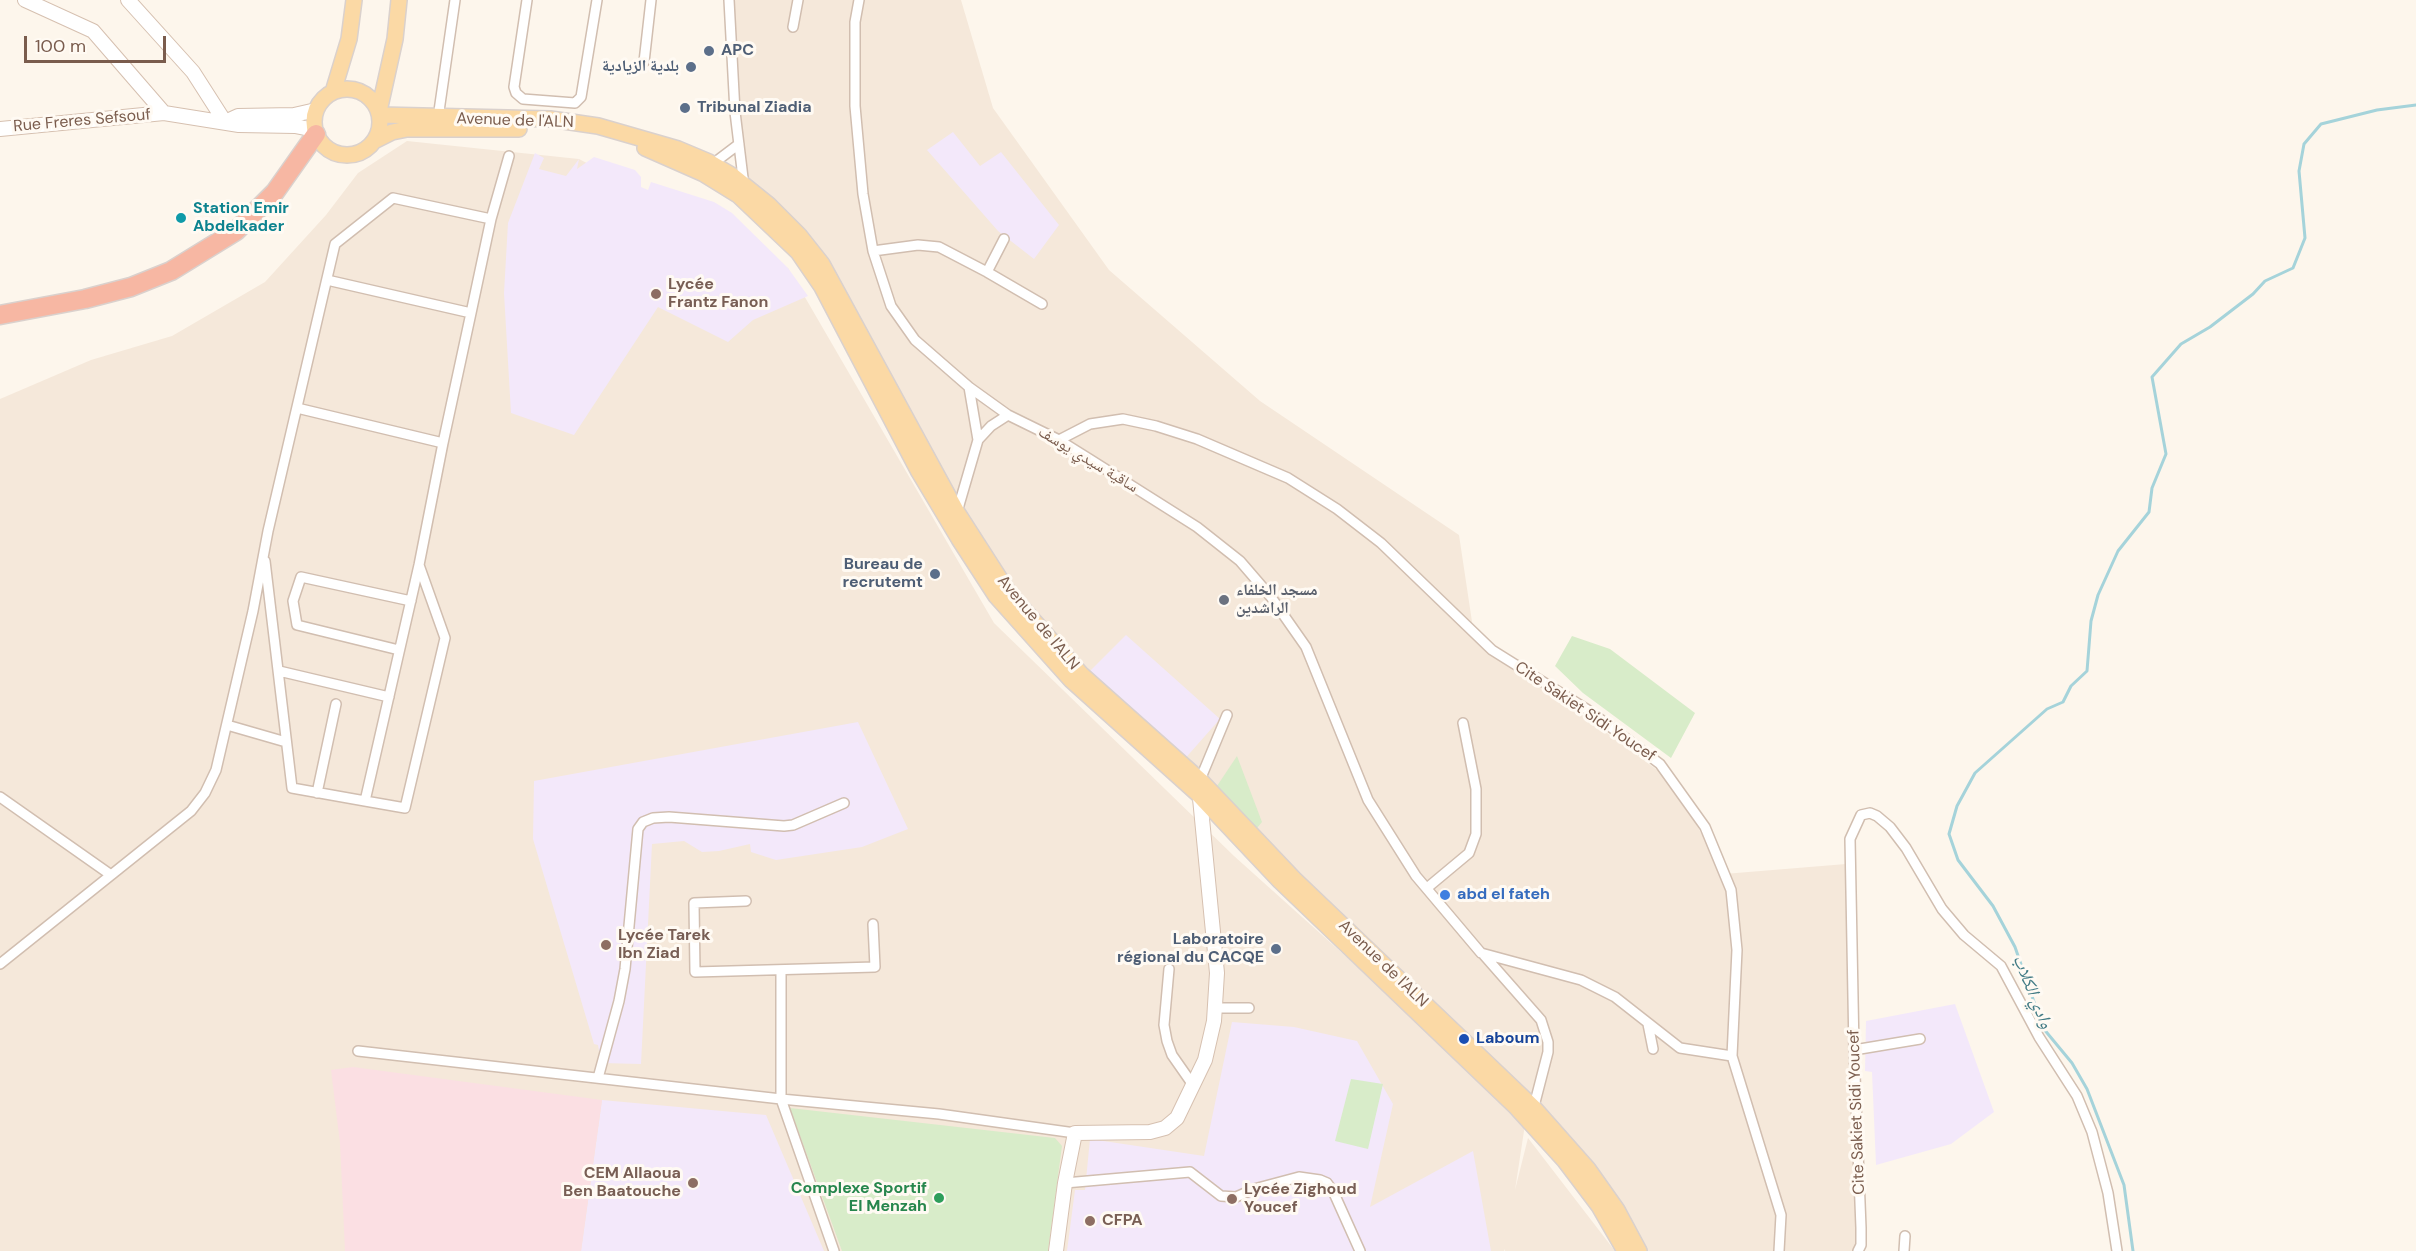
<!DOCTYPE html>
<meta charset="utf-8">
<style>
body{margin:0}
#map{position:relative;width:2416px;height:1251px;overflow:hidden;background:#fdf6ec;font-family:"DM Sans",sans-serif}
canvas{display:block}
.scale{position:absolute;left:24px;top:36px;width:142px;height:27px;box-sizing:border-box;border:3px solid #7a5c4d;border-top:0;padding-left:8px;font-size:18px;line-height:21px;white-space:nowrap;color:#7a5c4d;-webkit-text-stroke:4px #fffaf3;paint-order:stroke}
</style>
<div id="map">
<canvas width="2416" height="1251"></canvas>
<div class="scale">100 m</div>
</div>
<script>
const c = document.querySelector('canvas').getContext('2d');
c.lineJoin = 'round';
function fillPath(path, color) { c.fillStyle = color; c.fill(path, 'evenodd'); }
const poly = rows => new Path2D(rows.map(r => 'M' + r).join(''));
function trace(path, color, width, dash) { c.strokeStyle = color; c.lineWidth = width; c.lineCap = dash ? 'butt' : 'round'; c.setLineDash(dash || []); c.stroke(path); }
function label(font, color, halo, rows, align = 'center') {
  c.font = font + ' "DM Sans","Noto Naskh Arabic",sans-serif'; c.lineWidth = 6; c.setLineDash([]); c.textBaseline = 'middle'; c.strokeStyle = halo; c.fillStyle = color; for (const [text, x, y, turn = 0] of rows) {
    c.save(); c.translate(x, y); c.rotate((+turn || 0) * Math.PI / 180); c.textAlign = isNaN(turn) ? turn : align; if (halo) c.strokeText(text, 0, 0); c.fillText(text, 0, 0); c.restore();
  }
}
fillPath(poly([
 [729,0,961,0,993,108,1109,270,1260,401,1459,535,1474,635,1672,781,1724,874,1846,864,1860,1244,1855,1251,1631,1251,1588,1169,1046,636,976,542,871,354,744,185],
 [407,141,579,159,788,268,994,623,1234,856,1526,1118,1515,1190,1528,1138,1615,1251,1505,1251,1505,1249,1504,1251,0,1251,0,399,91,360,172,336,265,282,326,215,358,173]
]), '#f5e8da');
fillPath(poly([
 [953,132,980,166,1001,152,1059,225,1034,259,998,231,927,150],
 [535,153,544,158,539,169,566,176,579,159,577,169,594,157,635,170,641,177,641,187,648,190,651,182,714,202,732,213,788,268,808,296,753,320,728,342,658,307,574,435,511,413,504,293,508,223],
 [1126,635,1220,719,1182,762,1086,675],
 [858,722,908,829,862,847,776,860,751,852,750,844,719,851,702,852,684,841,652,844,641,1064,601,1063,598,1045,594,1044,533,839,534,781],
 [1955,1004,1994,1112,1951,1144,1876,1165,1872,1072,1865,1071,1866,1021],
 [1232,1022,1294,1027,1357,1041,1393,1104,1370,1207,1473,1151,1491,1251,1067,1251,1075,1190,1085,1190,1090,1139,1204,1156],
 [602,1100,766,1115,824,1251,581,1251]
]), '#f3e8fa');
fillPath(poly([
 [353,1067,602,1100,581,1251,345,1251,340,1143,331,1070]
]), '#fbdfe3');
fillPath(poly([
 [1572,636,1610,649,1695,713,1671,758,1583,693,1555,666],
 [1237,756,1262,822,1257,828,1217,786],
 [1351,1079,1383,1084,1368,1149,1335,1141],
 [790,1108,1055,1138,1062,1146,1048,1251,842,1251]
]), '#d8ecc9');
trace(poly([
 [2133,1251,2124,1185,2087,1089,2072,1063,2043,1028,2015,947,1993,906,1958,860,1949,834,1957,806,1975,773,2047,709,2063,702,2071,686,2087,671,2091,621,2098,595,2118,551,2149,512,2152,488,2166,454,2152,377,2181,344,2210,327,2253,294,2265,281,2293,268,2305,238,2299,171,2304,144,2321,124,2377,110,2416,105]
]), '#a5d3da', 3);
const street = poly([
 [527,0,514,87,516,93,523,99,575,103,581,97,597,0],
 [729,0,735,112,744,186],
 [859,0,855,22,855,106,863,194,873,251,891,306,915,340,969,387,1008,415,1059,440,1091,460,1197,527,1240,561,1271,597,1306,647,1368,800,1416,876,1481,953,1581,980,1615,997,1680,1048,1732,1056],
 [793,27,798,0],
 [644,62,651,0],
 [438,118,455,0],
 [710,166,739,144],
 [873,251,918,245,939,247,987,272,1042,304],
 [987,272,1004,239],
 [327,280,471,313,491,219],
 [969,387,978,440],
 [297,408,443,443,471,313],
 [1059,440,1090,424,1123,419,1156,426,1197,439,1288,478,1337,509,1381,543,1492,650,1588,710,1660,764,1705,827,1731,890,1737,950,1732,1056,1781,1215,1779,1251],
 [957,512,978,440,991,426,1008,415],
 [265,561,292,788,365,801,419,565,443,443],
 [399,650,297,625,293,601,301,577,411,601],
 [279,671,389,697],
 [227,725,286,742],
 [1200,780,1227,715],
 [317,793,336,704],
 [0,797,111,875],
 [365,801,405,808,445,638,419,565],
 [1427,888,1469,853,1476,834,1476,789,1463,723],
 [746,901,694,903,695,972,875,967,873,924],
 [1483,954,1541,1020,1548,1042,1548,1052,1533,1110],
 [0,964,191,811,205,793,216,770,253,611,268,531,335,244,393,198,491,219,509,156],
 [1169,969,1164,1025,1167,1041,1172,1055,1193,1085],
 [781,971,781,1099,834,1251],
 [1215,1008,1249,1008],
 [1648,1024,1653,1049],
 [1854,1050,1920,1039],
 [358,1051,781,1099,939,1114,1075,1133],
 [598,1078,619,1001,625,969,638,829,643,822,653,818,669,817,784,826,793,825,844,803],
 [1065,1183,1190,1172,1221,1196,1236,1197,1254,1189,1299,1177,1320,1180,1327,1183,1333,1191,1360,1251],
 [1858,1251,1861,1245,1861,1228,1854,1050,1850,839,1861,815,1870,813,1877,816,1890,827,1906,848,1942,909,1964,935,2001,966,2039,1037,2077,1096,2092,1132,2108,1193,2117,1251],
 [1904,1251,1905,1236]
]);
const secondary = poly([
 [25,0,93,31,164,113,239,125,295,126,315,130],
 [128,0,193,72,225,122],
 [225,122,238,116,294,115,316,110],
 [0,129,164,113],
 [1056,1251,1065,1183,1075,1133,1150,1132,1165,1128,1177,1118,1205,1060,1214,1021,1217,973,1199,788]
]);
const primary = poly([
 '314 122a33 33 0 1 1 66 0a33 33 0 1 1-66 0Z',
 [333,92,349,39,354,0],
 [379,111,395,39,399,0],
 [380,115,550,119,598,126,678,149,709,162,733,176,769,205,799,235,822,264,957,512,1009,593,1081,674,1200,780,1294,879,1534,1108,1588,1169,1617,1210,1639,1251],
 [374,141,392,132,407,129,519,129],
 [645,148,704,174,738,195,798,252,822,287,919,472,959,539,996,596,1071,680,1198,794,1280,881,1515,1106,1565,1161,1599,1206,1625,1251]
]);
const highway = poly([
 [0,315,85,299,131,287,171,271,236,231,275,192,316,134]
]);
trace(street, '#d1beb0', 12);
trace(secondary, '#d6c0b0', 16);
trace(primary, '#dad1cd', 18);
trace(highway, '#dad1cd', 21);
trace(street, '#fff', 9);
trace(secondary, '#fff', 14);
trace(primary, '#fbd9a5', 15);
trace(highway, '#f7b7a3', 18);
for (const [x, y, r, color] of [
 [709,51,6,"#5c6f8a"],
 [691,67,6,"#5c6f8a"],
 [685,108,6,"#5c6f8a"],
 [181,218,6,"#0f9aa8"],
 [656,294,6,"#8d6e63"],
 [935,574,6,"#5c6f8a"],
 [1224,600,6,"#6b7280"],
 [1445,895,6,"#3f7fe0"],
 [606,945,6,"#8d6e63"],
 [1276,949,6,"#5c6f8a"],
 [1464,1039,6,"#1a4fb4"],
 [693,1183,6,"#8d6e63"],
 [939,1198,6,"#2e9e5b"],
 [1232,1199,6,"#8d6e63"],
 [1090,1221,6,"#8d6e63"]
]) { const dot = new Path2D(); dot.arc(x, y, r, 0, 2 * Math.PI); c.fillStyle = color; c.fill(dot); trace(dot, '#fffaf3', 2); }
label('bold 16px', '#4e5e75', '#fffaf3', [
 ["APC",721,51,"left"],
 ["بلدية الزيادية",679,67],
 ["Tribunal Ziadia",697,108,"left"],
 ["Bureau de",923,565],
 ["recrutemt",923,583],
 ["Laboratoire",1264,940],
 ["régional du CACQE",1264,958]
], 'right');
label('16px', '#7a5c4d', '#fffaf3', [
 ["Rue Freres Sefsouf",82,121,-5],
 ["Avenue de l'ALN",515,121,2],
 ["ساقية سيدي يوسف",1088,460,31],
 ["Avenue de l'ALN",1038,623,50],
 ["Cite Sakiet Sidi Youcef",1585,712,34],
 ["Avenue de l'ALN",1383,964,44],
 ["Cite Sakiet Sidi Youcef",1857,1112,-92]
]);
label('bold 16px', '#0d838f', '#fffaf3', [
 ["Station Emir",193,209],
 ["Abdelkader",193,227]
], 'left');
label('bold 16px', '#785e54', '#fffaf3', [
 ["Lycée",668,285],
 ["Frantz Fanon",668,303],
 ["Lycée Tarek",618,936],
 ["Ibn Ziad",618,954],
 ["CEM Allaoua",681,1174,"right"],
 ["Ben Baatouche",681,1192,"right"],
 ["Lycée Zighoud",1244,1190],
 ["Youcef",1244,1208],
 ["CFPA",1102,1221]
], 'left');
label('bold 16px', '#5b616d', '#fffaf3', [
 ["مسجد الخلفاء",1236,591],
 ["الراشدين",1236,609]
], 'left');
label('bold 16px', '#366cbe', '#fffaf3', [
 ["abd el fateh",1457,895]
], 'left');
label('bold 16px', '#164399', '#fffaf3', [
 ["Laboum",1476,1039]
], 'left');
label('bold 16px', '#27864d', '#fffaf3', [
 ["Complexe Sportif",927,1189],
 ["El Menzah",927,1207]
], 'right');
label('italic 18px', '#437c86', '#fffaf3', [
 ["وادي الكلاب",2032,992,68]
]);
</script>
